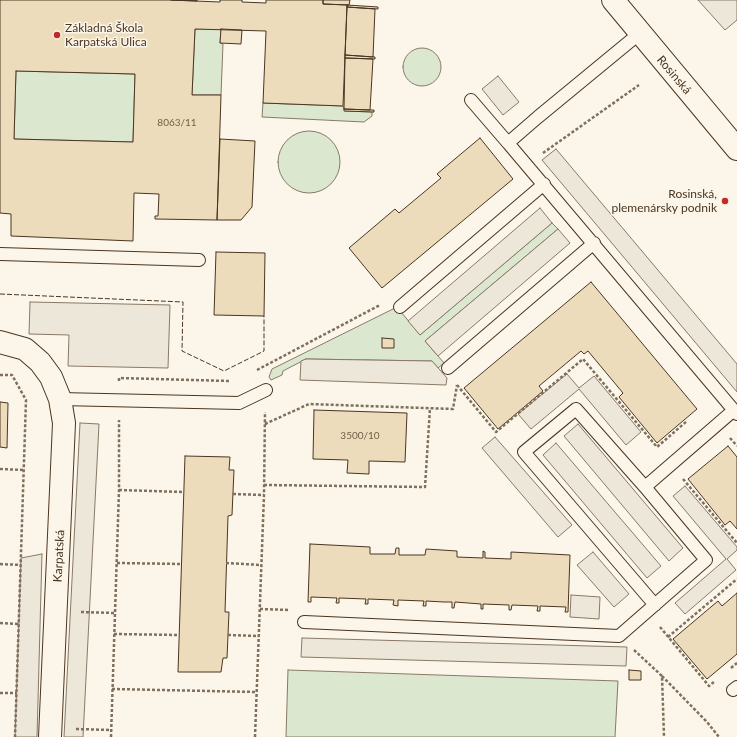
<!DOCTYPE html>
<meta charset="utf-8">
<style>
body{margin:0}
canvas{display:block;background:#fbf6e9}
</style>
<canvas width="737" height="737"></canvas>
<script>
const c = document.querySelector('canvas').getContext('2d');
c.lineJoin = 'round';
function fillPath(path, color) { c.fillStyle = color; c.fill(path, 'evenodd'); }
const poly = rows => new Path2D(rows.map(r => 'M' + r).join(''));
function trace(path, color, width, dash) { c.strokeStyle = color; c.lineWidth = width; c.lineCap = dash ? 'butt' : 'round'; c.setLineDash(dash || []); c.stroke(path); }
function label(font, color, halo, rows, align = 'center') {
  c.font = font + ' Lato,sans-serif'; c.lineWidth = 3; c.setLineDash([]); c.textBaseline = 'middle'; c.strokeStyle = halo; c.fillStyle = color; for (const [text, x, y, turn = 0] of rows) {
    c.save(); c.translate(x, y); c.rotate((+turn || 0) * Math.PI / 180); c.textAlign = isNaN(turn) ? turn : align; if (halo) c.strokeText(text, 0, 0); c.fillText(text, 0, 0); c.restore();
  }
}
const green = poly([
 [195,29,221,29,220,43,223,44,221,95,192,95,195,29],
 '403 67a19 19 0 1 1 38 0a19 19 0 1 1-38 0Z',
 [16,71,135,74,133,142,14,139,16,71],
 [263,103,343,106,345,111,372,112,372,116,364,122,262,117,263,103],
 '278 162a31 31 0 1 1 62 0a31 31 0 1 1-62 0Z',
 [552,223,558,229,425,341,444,363,438,368,432,361,306,359,283,371,282,375,271,380,269,377,272,369,397,307,420,335,552,223],
 [288,670,618,681,615,737,286,737,288,670]
]);
fillPath(green, '#dce7d0');
trace(green, '#887966', 1);
const parking = poly([
 [698,0,737,0,737,20,725,30,698,0],
 [498,76,519,102,503,115,482,89,498,76],
 [556,149,737,364,737,392,542,160,556,149],
 [540,208,552,223,420,335,408,321,540,208],
 [558,229,570,243,438,356,425,341,558,229],
 [30,302,170,305,168,368,68,366,69,335,29,334,30,302],
 [306,359,432,361,447,378,446,385,300,380,301,361,306,359],
 [567,374,579,388,594,376,641,432,626,445,579,389,531,429,518,414,567,374],
 [80,423,99,424,83,737,64,737,80,423],
 [578,424,683,548,669,561,564,436,578,424],
 [495,437,572,525,558,537,482,448,495,437],
 [556,443,661,566,647,578,543,455,556,443],
 [685,486,737,547,737,550,727,559,736,570,685,614,675,603,726,559,673,496,685,486],
 [593,552,629,594,614,607,577,565,593,552],
 [42,554,37,737,15,737,21,558,42,554],
 [571,595,600,597,599,619,570,617,571,595],
 [302,638,627,647,626,666,301,657,302,638]
]);
fillPath(parking, '#ede7d9');
trace(parking, '#887966', 1);
const building = poly([
 [0,0,171,0,220,2,220,0,242,0,242,2,266,3,266,0,323,0,323,4,347,5,343,106,263,103,266,31,195,29,192,95,221,95,217,220,155,219,155,216,158,216,159,194,134,193,133,241,11,236,11,214,0,213,0,0],
 [16,71,135,74,133,142,14,139,16,71],
 [171,0,197,0,197,1,171,0],
 [323,0,350,0,349,5,323,4,323,0],
 [347,5,378,7,378,9,347,7,347,5],
 [347,7,375,9,373,57,345,55,347,7],
 [221,29,242,30,241,44,220,43,221,29],
 [345,55,375,57,375,59,345,58,345,55],
 [345,58,373,59,370,110,344,109,345,58],
 [344,109,370,110,374,110,374,112,344,111,344,109],
 [480,138,513,179,382,288,349,248,395,209,399,213,441,178,437,174,480,138],
 [220,139,255,141,252,207,241,220,217,220,220,139],
 [216,252,265,253,264,316,214,315,216,252],
 [591,282,697,409,657,443,619,397,623,393,588,351,584,354,581,351,539,386,543,391,498,429,464,388,591,282],
 [382,338,394,339,394,348,382,348,382,338],
 [0,402,8,403,7,448,0,447,0,402],
 [314,410,407,413,405,462,369,461,369,474,347,473,348,460,313,459,314,410],
 [728,446,737,457,737,529,730,521,725,525,688,479,728,446],
 [185,456,230,457,229,470,234,470,232,515,228,516,225,612,229,612,227,658,223,658,221,672,178,672,185,456],
 [310,544,370,547,370,554,395,554,396,548,399,548,399,555,425,555,426,549,457,551,457,557,483,558,483,551,485,552,485,558,511,559,511,552,570,555,568,612,565,612,566,607,540,606,540,611,537,611,538,606,512,605,511,610,509,610,509,605,483,604,483,609,481,609,481,604,455,602,454,608,452,608,452,602,444,602,426,601,426,606,423,606,424,601,398,600,398,606,393,605,394,600,368,599,368,604,365,604,366,599,339,598,339,603,336,603,337,598,311,597,311,602,308,602,310,544],
 [737,593,737,654,707,679,673,639,718,601,722,606,737,593],
 [629,670,641,671,641,680,629,680,629,670]
]);
fillPath(building, '#ecdcbc');
trace(building, '#4a3520', 1);
const service = poly([
 [640,33,538,117,508,143,737,414],
 [471,100,508,143],
 [0,254,199,260],
 [400,307,544,184],
 [448,368,594,243],
 [60,399,239,403,266,390],
 [645,487,576,409,524,452,655,605],
 [304,622,619,636,706,560,645,487,734,410],
 [733,690,737,687]
]);
const minor = poly([
 [0,342,25,349,40,362,51,377,60,399,64,423,50,737]
]);
const tertiary = poly([
 [613,0,737,149]
]);
trace(service, '#4a3520', 14);
trace(minor, '#4a3520', 24);
trace(tertiary, '#4a3520', 24);
trace(poly([
 [543,153,639,85],
 [257,370,380,305],
 [0,375,12,375,26,400,15,737],
 [119,381,119,378,229,381],
 [457,385,496,432,583,359,657,447,687,421],
 [265,424,309,404,453,409,457,385],
 [730,438,737,446],
 [0,469,24,470],
 [683,479,737,543],
 [264,485,425,487,430,408],
 [119,490,184,492],
 [233,494,264,495],
 [117,563,182,564],
 [226,563,261,565],
 [0,564,21,565],
 [260,609,289,610],
 [81,612,114,613],
 [0,623,18,624],
 [660,627,709,686,715,681],
 [114,634,179,635],
 [228,635,259,636],
 [668,637,737,579],
 [634,650,662,676,664,737],
 [731,668,737,663],
 [662,676,707,722,719,737],
 [112,689,257,692],
 [0,693,16,693],
 [76,729,111,730],
 [111,737,119,490,119,420],
 [255,737,264,495,265,412]
]), '#7f6f5c', 2.5, [3, 2]);
trace(service, '#fbf6e9', 12);
trace(minor, '#fbf6e9', 22);
trace(tertiary, '#fbf6e9', 22);
trace(poly([
 [0,294,183,302,182,351,224,371,264,351,264,316]
]), '#4a3520', 1, [5, 2]);
for (const [x, y, r, color] of [
 [57,35,4,"#c62828"],
 [725,201,4,"#c62828"]
]) { const dot = new Path2D(); dot.arc(x, y, r, 0, 2 * Math.PI); c.fillStyle = color; c.fill(dot); trace(dot, '#fbf6e9', 1.5); }
label('10px', '#725f47', null, [
 ["8063/11",177,123],
 ["3500/10",360,436]
]);
label('12px', '#4a3520', '#fbf6e9', [
 ["Základná Škola",65,28],
 ["Karpatská Ulica",65,42],
 ["Rosinská,",717,194,"right"],
 ["plemenársky podnik",717,208,"right"]
], 'left');
label('12px', '#4a3520', '#fbf6e9', [
 ["Rosinská",674,75,50],
 ["Karpatská",59,556,-87]
]);
</script>
